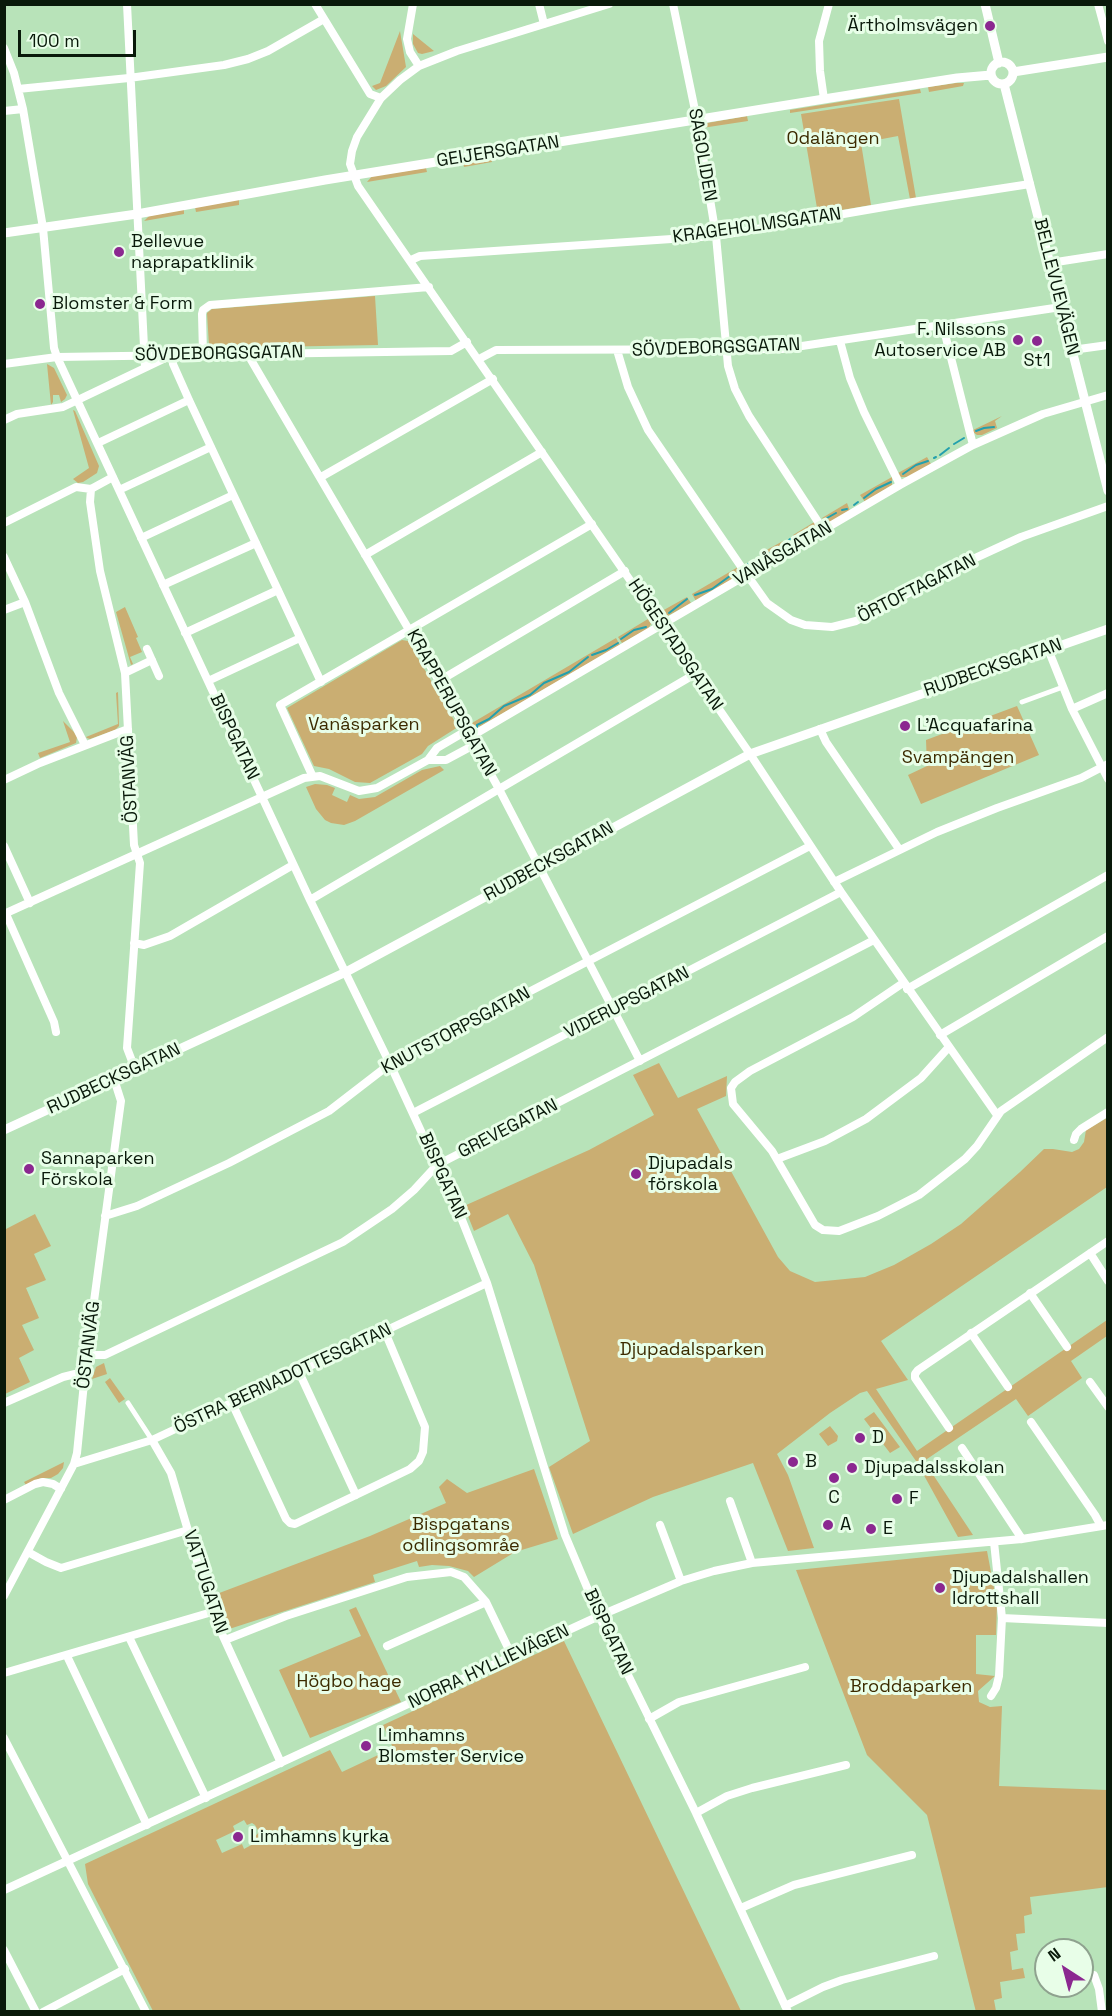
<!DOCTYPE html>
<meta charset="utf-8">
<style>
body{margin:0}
#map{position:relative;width:1112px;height:2016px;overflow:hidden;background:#b8e3b9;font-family:"Space Grotesk",sans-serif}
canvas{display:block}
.frame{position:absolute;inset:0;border:6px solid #09190a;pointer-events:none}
.north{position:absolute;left:1034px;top:1938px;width:60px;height:60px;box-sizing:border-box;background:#e8fee8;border:2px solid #8fa28f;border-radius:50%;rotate:324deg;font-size:16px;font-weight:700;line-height:24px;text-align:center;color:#09190a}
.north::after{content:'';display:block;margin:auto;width:21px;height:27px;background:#8b2890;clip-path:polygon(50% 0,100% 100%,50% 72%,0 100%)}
.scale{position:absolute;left:18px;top:30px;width:118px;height:27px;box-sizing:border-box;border:3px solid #09190a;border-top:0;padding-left:8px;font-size:18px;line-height:21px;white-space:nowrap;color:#09190a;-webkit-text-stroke:4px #e8fee8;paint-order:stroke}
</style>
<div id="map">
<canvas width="1112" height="2016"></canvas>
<div class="frame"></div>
<div class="north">N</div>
<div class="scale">100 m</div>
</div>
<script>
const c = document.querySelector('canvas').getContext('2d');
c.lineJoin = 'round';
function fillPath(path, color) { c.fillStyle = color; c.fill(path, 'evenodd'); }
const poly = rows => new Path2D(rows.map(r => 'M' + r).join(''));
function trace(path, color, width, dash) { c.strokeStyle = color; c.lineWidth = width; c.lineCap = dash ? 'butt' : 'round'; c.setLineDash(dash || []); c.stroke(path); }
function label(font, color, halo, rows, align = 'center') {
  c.font = font + ' "Space Grotesk",sans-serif'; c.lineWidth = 6; c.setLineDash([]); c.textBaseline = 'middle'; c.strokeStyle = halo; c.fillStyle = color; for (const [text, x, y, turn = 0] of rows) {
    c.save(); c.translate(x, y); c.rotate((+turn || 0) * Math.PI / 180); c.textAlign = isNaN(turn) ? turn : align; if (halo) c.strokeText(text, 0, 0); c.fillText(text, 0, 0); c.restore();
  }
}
fillPath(poly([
 [400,31,406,67,386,86,376,90,372,86,380,83],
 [413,34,434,51,422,54,418,53,413,44],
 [956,83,964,83,963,86,929,92,928,87],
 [920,89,921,93,790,113,790,110],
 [899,99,916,198,910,199,898,136,861,143,871,205,818,214,801,114],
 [747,116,748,121,702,128,707,123],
 [491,157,492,162,464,167,463,162],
 [426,168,427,172,367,182,372,176],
 [239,199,239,205,196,212,195,207],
 [184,209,184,214,144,221,149,216],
 [375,296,378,345,212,348,209,345,207,313,212,309],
 [47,364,54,368,67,395,65,399,61,402,59,395,53,395,53,402,51,405],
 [73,410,75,411,99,466,97,473,83,482,78,483,73,479,89,468],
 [1002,416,995,421,997,428,982,435,977,435,973,432,973,430],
 [927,457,931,464,908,477,901,477,898,473],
 [892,477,892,485,865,502,860,495],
 [847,503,850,511,831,522,826,522,822,518],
 [816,521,816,529,797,541,793,535],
 [783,541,786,548,766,560,761,553],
 [738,567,739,573,736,577,696,601,692,594],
 [687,597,691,603,666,617,662,611],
 [125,607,138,637,136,638,142,652,130,657,133,664,131,665,116,612],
 [648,619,651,624,648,629,622,643,618,637],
 [616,638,620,645,481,726,473,728,472,723],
 [402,640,408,641,458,727,428,746,422,754,370,783,355,782,329,769,314,766,287,708],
 [118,692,119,726,115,730,90,739,87,738,86,737,118,724,116,693],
 [1017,706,1039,755,921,804,908,775,927,766,926,740],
 [63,721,74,732,77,737,76,743,40,758,38,753,70,742],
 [440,766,444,770,355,821,344,825,331,823,325,820,316,809,306,787,315,784,327,785,335,788,332,795,347,802,350,795,359,799,375,797,422,770],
 [659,1063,678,1098,727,1076,726,1096,697,1109,778,1257,790,1271,815,1282,865,1277,894,1265,931,1244,961,1224,1020,1172,1044,1149,1053,1149,1072,1152,1079,1149,1084,1142,1086,1130,1107,1118,1107,1187,881,1341,908,1380,876,1389,917,1451,1107,1320,1107,1336,1071,1361,1082,1378,1028,1416,1016,1399,924,1461,973,1535,958,1537,916,1461,867,1391,860,1393,830,1413,777,1454,788,1475,814,1548,788,1551,753,1463,653,1497,573,1534,549,1467,590,1441,534,1265,508,1214,474,1231,464,1206,589,1150,654,1115,633,1075],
 [35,1214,51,1246,34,1254,46,1280,26,1288,39,1318,22,1325,34,1350,19,1358,30,1382,5,1394,5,1227,6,1229],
 [104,1363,107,1374,92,1379,96,1367],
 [110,1378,125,1399,119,1403,105,1382],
 [874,1412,900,1447,890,1453,864,1419],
 [830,1426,838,1436,837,1441,828,1446,819,1434],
 [64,1462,63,1468,58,1474,51,1478,41,1478,26,1485,24,1482],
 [534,1469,558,1539,515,1552,474,1577,468,1571,449,1566,432,1565,419,1567,417,1561,373,1575,375,1582,226,1630,214,1595,370,1536,446,1503,439,1487,447,1479,467,1493],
 [987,1551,997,1604,996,1635,976,1635,976,1674,995,1676,978,1691,979,1702,990,1707,1002,1706,999,1786,1107,1790,1108,1887,1030,1897,1032,1914,1024,1916,1025,1933,1016,1934,1018,1950,1010,1952,1012,1970,1023,1968,1025,1978,1000,1982,1002,1998,994,2000,996,2011,976,2012,927,1815,867,1755,796,1570],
 [356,1607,401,1702,310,1738,279,1670,361,1636,349,1610],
 [564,1641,741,2011,153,2011,88,1884,85,1864,330,1750,342,1772,393,1748,383,1725],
 [244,1820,247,1825,252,1823,255,1825,259,1832,253,1839,255,1843,244,1849,242,1844,222,1853,216,1840,235,1831,233,1826]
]), '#caae72');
trace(poly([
 [976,431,984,428,994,427],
 [954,444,964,438],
 [940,455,949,448],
 [934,458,936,457],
 [903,474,916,465,928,461],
 [864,498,876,489,891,482],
 [854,505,858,502],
 [842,510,847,509],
 [827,518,836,513],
 [796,536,814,527],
 [788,541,790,539],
 [765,556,783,545],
 [748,564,759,559],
 [695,595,712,589,734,573],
 [669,613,687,599],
 [621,639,634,630,646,627],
 [592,655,606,650,618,643],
 [477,728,477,725,489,719,504,706,530,695,544,683,569,672,588,657]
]), '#23a0ad', 2);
trace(poly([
 [1022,702,1063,687],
 [128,1403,152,1440]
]), '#fff', 5);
trace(poly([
 [127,4,145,367],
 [315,4,370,94,381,98],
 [413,4,407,39,410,52,419,66],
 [539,4,544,24],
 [609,4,457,51,419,66,400,80,381,98,357,137,352,151,350,164,358,186,750,754,841,892,997,1115],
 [673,4,697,120,716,236,728,366,735,389,749,416,824,531],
 [1098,4,1108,41],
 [4,48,14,73,23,109,43,228,54,348,57,357,310,900,390,1064,462,1220,487,1283,565,1535,599,1616,696,1813,788,2012],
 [18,89,129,78,224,65,248,59,268,51,324,19],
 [824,99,820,71,819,41,829,4],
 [4,111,23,109],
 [411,260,420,256,716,236,913,202,1030,184],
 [1050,263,1108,254],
 [943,326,973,445],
 [840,341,850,378,864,412,900,485],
 [617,350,628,387,648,430,740,565,767,603,791,620,805,625,832,627,856,621,971,560,1021,537,1108,506],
 [1072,350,1108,345],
 [247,353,439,681,499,789,640,1061],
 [203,354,202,314,203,310,210,305,429,287],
 [479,359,496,350,782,349,1061,307],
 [4,364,57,357,451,351,467,342],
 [4,420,17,414,63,407,172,355,173,364,189,400,321,682],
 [98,443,189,400],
 [321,477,493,379],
 [91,489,90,502,100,571,125,673,134,845,140,863,127,1048,135,1069],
 [119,490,211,447],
 [4,523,76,487,91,489,113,477],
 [141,538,233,495],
 [365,555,542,452],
 [4,557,25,602,59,693,85,745],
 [163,585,256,543],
 [4,610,25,602],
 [185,633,278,590],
 [147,649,159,676],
 [1048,649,1072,709,1108,779],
 [125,673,152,660],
 [208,681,300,638],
 [439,681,625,571],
 [1072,709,1108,693],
 [820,729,826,742,899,849],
 [470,737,900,485,973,445,1043,414,1108,395],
 [428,760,446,760,474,745],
 [312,775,280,705,592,524],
 [4,780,40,763,128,729],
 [4,846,30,903],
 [834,882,937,832,997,808,1081,778,1108,764],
 [310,900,695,674],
 [4,914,304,778,320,776,359,791,377,788,428,760,437,748,466,731],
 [6,914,54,1022,56,1032],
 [134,943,144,945,170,936,293,865],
 [903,983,853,1017,750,1071,735,1082,731,1088,733,1104,772,1151,815,1225,823,1230,839,1231,878,1216,919,1195,965,1159,977,1146,1001,1111,1108,1037],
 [907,989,1108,875],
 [940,1035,1108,936],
 [413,1113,841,892],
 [1074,1140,1076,1134,1081,1129,1108,1112],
 [777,1159,825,1141,866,1119,921,1078,948,1048],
 [105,1216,137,1206,229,1163,329,1111,390,1064,810,846],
 [1090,1253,1108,1281],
 [1030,1293,1067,1347],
 [971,1333,1008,1387],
 [87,1353,92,1355,105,1355,343,1242,392,1209,414,1190,437,1165,874,940],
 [299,1372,356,1495],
 [1090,1382,1108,1407],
 [4,1403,63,1377,75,1374,85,1376],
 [232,1403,286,1519,290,1523,295,1524,356,1495,410,1469,419,1461,423,1452,425,1427,385,1332],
 [1031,1422,1095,1515,1101,1526],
 [949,1428,915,1378,915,1374,918,1370,1108,1241],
 [152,1440,171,1473,212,1612,281,1763],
 [962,1448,1022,1539],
 [74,1464,152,1440,487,1283],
 [4,1500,35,1484,43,1482,53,1484,61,1489],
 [730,1501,752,1563],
 [660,1525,681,1581],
 [28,1552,46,1562,61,1568,188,1530],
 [4,1596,74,1464,77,1453,87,1353,121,1101,114,1079],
 [1002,1618,1108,1623],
 [129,1637,206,1798],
 [225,1640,286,1616,407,1577,451,1572,464,1577,486,1602,512,1656],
 [387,1646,486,1602],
 [67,1656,147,1825],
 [4,1673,212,1612],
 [991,1696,996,1688,999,1676,1002,1618,994,1542],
 [649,1719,679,1702,805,1667],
 [4,1738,146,2012],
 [696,1813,727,1796,752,1788,846,1765],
 [4,1890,599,1616,681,1581,714,1571,752,1563,1022,1539,1108,1525],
 [741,1908,794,1885,912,1855],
 [4,1950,36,2012],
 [1094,1975,1099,1989,1102,2012],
 [785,2006,823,1987,842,1980,934,1956],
 [43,2012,125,1969]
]), '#fff', 8);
trace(poly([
 [985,4,999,63],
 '991 73a11 11 0 1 1 22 0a11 11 0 1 1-22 0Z',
 [1013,72,1108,57],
 [1004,84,1108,491],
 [4,233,137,214,325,180,824,99,957,78,991,75],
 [4,1130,346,972,750,754,1108,629]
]), '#fff', 9);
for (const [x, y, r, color] of [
 [990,26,6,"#8b2890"],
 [119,252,6,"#8b2890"],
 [40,304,6,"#8b2890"],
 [1018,340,6,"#8b2890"],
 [1037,341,6,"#8b2890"],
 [905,726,6,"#8b2890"],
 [29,1169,6,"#8b2890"],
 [636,1174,6,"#8b2890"],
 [860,1438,6,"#8b2890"],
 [793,1462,6,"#8b2890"],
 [852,1468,6,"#8b2890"],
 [834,1478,6,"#8b2890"],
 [897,1499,6,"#8b2890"],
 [828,1525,6,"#8b2890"],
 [871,1529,6,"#8b2890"],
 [940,1588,6,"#8b2890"],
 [366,1746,6,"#8b2890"],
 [238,1837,6,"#8b2890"]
]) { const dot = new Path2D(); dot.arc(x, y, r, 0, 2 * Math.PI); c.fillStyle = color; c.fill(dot); trace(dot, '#e8fee8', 2); }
label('18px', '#09190a', '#e8fee8', [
 ["Ärtholmsvägen",978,26,"right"],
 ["Bellevue",131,242],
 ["naprapatklinik",131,263],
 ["Blomster & Form",52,304],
 ["F. Nilssons",1006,330,"right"],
 ["Autoservice AB",1006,351,"right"],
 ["St1",1037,361,"center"],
 ["L'Acquafarina",917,726],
 ["Sannaparken",41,1159],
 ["Förskola",41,1180],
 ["Djupadals",648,1164],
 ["förskola",648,1185],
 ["D",872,1438],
 ["B",805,1462],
 ["Djupadalsskolan",864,1468],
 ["C",834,1498,"center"],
 ["F",909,1499],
 ["A",840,1525],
 ["E",883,1529],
 ["Djupadalshallen",952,1578],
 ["Idrottshall",952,1599],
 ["Limhamns",378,1736],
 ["Blomster Service",378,1757],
 ["Limhamns kyrka",250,1837]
], 'left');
label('18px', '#3c2b00', '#e8fee8', [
 ["Odalängen",833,139],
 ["Vanåsparken",364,725],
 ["Svampängen",958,758],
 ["Djupadalsparken",692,1350],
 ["Bispgatans",461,1525],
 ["odlingsområe",461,1546],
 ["Högbo hage",349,1682],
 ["Broddaparken",911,1687]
]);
label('18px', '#09190a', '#e8fee8', [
 ["GEIJERSGATAN",498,152,-9],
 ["SAGOLIDEN",702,155,80],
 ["KRAGEHOLMSGATAN",757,226,-8],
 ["BELLEVUEVÄGEN",1056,287,76],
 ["SÖVDEBORGSGATAN",716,348,-2],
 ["SÖVDEBORGSGATAN",219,354,-1],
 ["VANÅSGATAN",783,554,-30],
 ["ÖRTOFTAGATAN",917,589,-27],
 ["HÖGESTADSGATAN",675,645,56],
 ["RUDBECKSGATAN",993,668,-19],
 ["KRAPPERUPSGATAN",451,703,61],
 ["BISPGATAN",234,737,65],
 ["ÖSTANVÄG",130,779,-93],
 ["RUDBECKSGATAN",549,862,-29],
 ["VIDERUPSGATAN",627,1003,-27],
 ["KNUTSTORPSGATAN",456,1031,-28],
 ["RUDBECKSGATAN",114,1079,-25],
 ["GREVEGATAN",508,1129,-27],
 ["BISPGATAN",442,1176,66],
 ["ÖSTANVÄG",89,1345,-83],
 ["ÖSTRA BERNADOTTESGATAN",283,1379,-25],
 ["VATTUGATAN",205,1582,72],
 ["BISPGATAN",608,1632,65],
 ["NORRA HYLLIEVÄGEN",489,1667,-25]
]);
</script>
